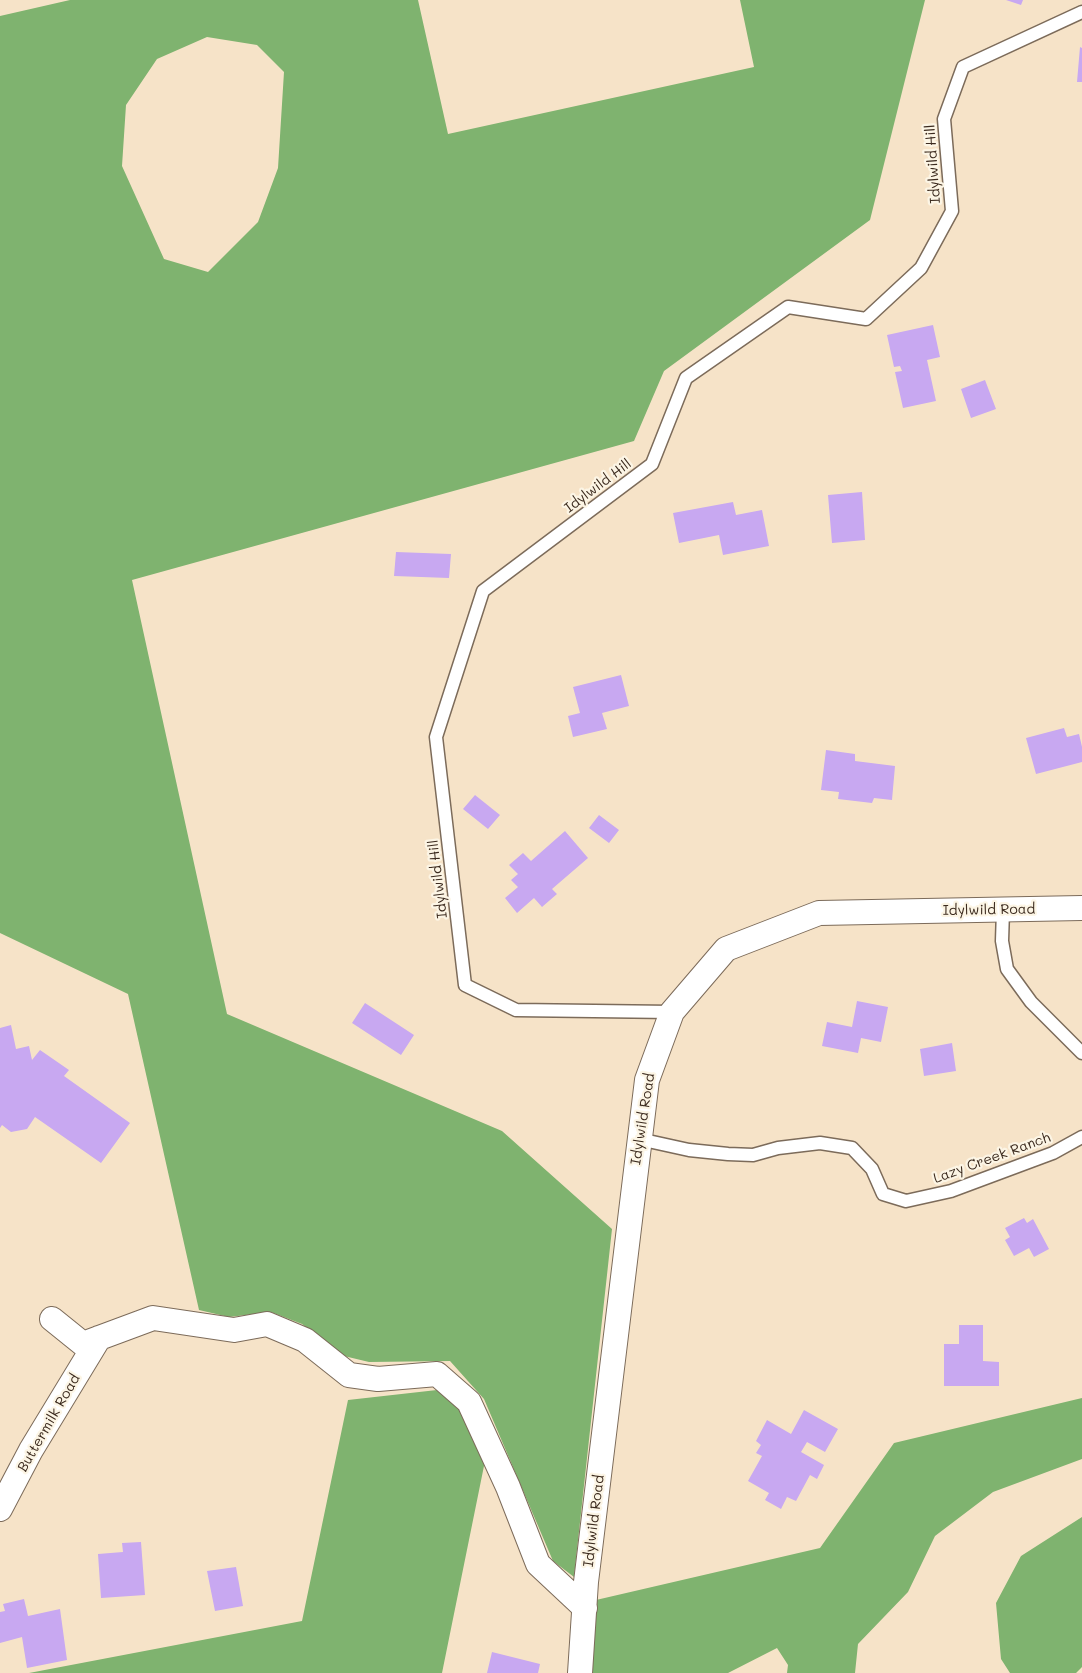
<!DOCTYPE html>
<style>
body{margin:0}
canvas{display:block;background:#f6e3c8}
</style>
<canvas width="1082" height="1673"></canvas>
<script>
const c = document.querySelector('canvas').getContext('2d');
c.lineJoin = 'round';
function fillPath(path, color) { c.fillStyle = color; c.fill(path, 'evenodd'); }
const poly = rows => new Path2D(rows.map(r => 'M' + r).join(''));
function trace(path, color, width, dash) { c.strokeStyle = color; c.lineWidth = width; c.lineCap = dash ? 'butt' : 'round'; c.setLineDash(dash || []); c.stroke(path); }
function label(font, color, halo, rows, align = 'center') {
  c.font = font + ' Mali,sans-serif'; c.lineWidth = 4.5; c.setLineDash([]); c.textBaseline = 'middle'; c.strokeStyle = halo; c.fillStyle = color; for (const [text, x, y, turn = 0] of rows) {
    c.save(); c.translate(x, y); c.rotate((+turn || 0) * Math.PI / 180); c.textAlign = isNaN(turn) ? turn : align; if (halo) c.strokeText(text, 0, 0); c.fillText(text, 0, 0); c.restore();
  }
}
fillPath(poly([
 [70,0,418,0,448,134,754,67,740,0,925,0,870,220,664,371,634,441,132,580,227,1014,502,1131,612,1229,574,1577,553,1561,484,1399,450,1361,369,1362,344,1356,302,1324,271,1312,229,1317,199,1310,128,994,0,933,0,16],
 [207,37,257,45,284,72,278,168,258,222,208,272,164,259,122,166,126,105,157,59],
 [437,1390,459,1409,485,1461,442,1673,29,1673,302,1621,348,1400],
 [1082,1398,1082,1459,993,1492,935,1536,908,1592,858,1644,855,1673,787,1673,788,1665,777,1648,728,1673,590,1673,596,1600,820,1548,894,1443],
 [1082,1517,1082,1667,1076,1673,1010,1673,1001,1659,996,1603,1021,1556]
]), '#7fb36f');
fillPath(poly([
 [1006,0,1023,0,1021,5],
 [1080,47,1082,48,1082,82,1077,82],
 [933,325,940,357,927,360,936,401,903,408,895,372,902,371,900,366,894,367,887,335],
 [985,380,996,409,971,418,961,389],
 [862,492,865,540,832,543,828,495],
 [733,502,736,515,762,510,769,546,723,555,719,535,679,543,673,513],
 [396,552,451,554,449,578,394,576],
 [621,675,629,706,602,713,607,729,573,737,568,716,580,713,573,687],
 [1064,728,1067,737,1079,734,1082,747,1082,762,1036,774,1026,738],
 [826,750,855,754,855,761,895,766,892,800,874,798,872,803,838,799,839,792,821,790],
 [475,795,500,815,488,829,463,809],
 [599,815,619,830,609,843,589,828],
 [565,831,588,858,552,889,557,894,542,907,534,898,517,913,505,898,518,887,511,880,518,874,509,865,523,853,531,861],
 [857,1001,888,1007,881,1042,861,1038,858,1053,822,1046,827,1022,852,1027],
 [365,1003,414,1035,401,1055,352,1023],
 [11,1025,16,1049,29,1046,32,1060,40,1050,69,1070,64,1076,130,1123,101,1163,35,1117,27,1129,11,1132,2,1125,0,1128,0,1028],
 [952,1043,956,1071,924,1076,920,1049],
 [1024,1218,1027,1223,1033,1219,1049,1249,1034,1257,1029,1248,1014,1256,1005,1240,1010,1237,1005,1228],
 [959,1325,983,1325,983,1361,999,1362,999,1386,944,1386,944,1344,959,1344],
 [804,1410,838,1429,825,1452,807,1442,801,1452,824,1465,817,1479,810,1475,796,1501,787,1497,781,1509,765,1500,769,1493,748,1481,762,1456,756,1453,761,1445,756,1441,767,1420,791,1434],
 [141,1542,145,1595,101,1598,98,1554,123,1552,122,1543],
 [236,1567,243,1606,215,1611,207,1571],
 [24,1599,28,1616,60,1609,67,1660,27,1668,22,1637,0,1643,0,1612,5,1611,3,1604],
 [492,1652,540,1664,538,1673,487,1673]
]), '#c8a8f1');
const service = poly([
 [1003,910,1002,941,1007,969,1031,1002,1082,1053],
 [672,1012,516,1010,465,985,436,737,483,591,652,464,686,378,788,307,866,319,921,268,952,211,944,119,963,67,1082,12],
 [639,1139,689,1150,728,1154,753,1155,778,1148,820,1143,852,1148,872,1169,883,1194,906,1201,951,1191,1053,1153,1082,1137]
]);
const minor = poly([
 [52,1319,83,1344,153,1318,234,1330,267,1324,305,1340,349,1375,378,1379,437,1374,469,1402,508,1487,538,1564,585,1608],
 [0,1509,31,1450,99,1338],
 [580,1673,586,1582,647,1080,672,1012,726,949,819,913,1082,908]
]);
trace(service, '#7c6b5a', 15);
trace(minor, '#7c6b5a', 26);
trace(service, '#fff', 12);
trace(minor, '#fff', 24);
label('14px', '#3b2a1e', '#fcf5e5', [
 ["Idylwild Hill",933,164,-94],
 ["Idylwild Hill",598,486,-37],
 ["Idylwild Hill",438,879,-97],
 ["Idylwild Road",989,910,-1],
 ["Idylwild Road",643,1119,-81],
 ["Lazy Creek Ranch",992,1158,-20],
 ["Buttermilk Road",49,1423,-60],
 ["Idylwild Road",594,1521,-83]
]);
</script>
